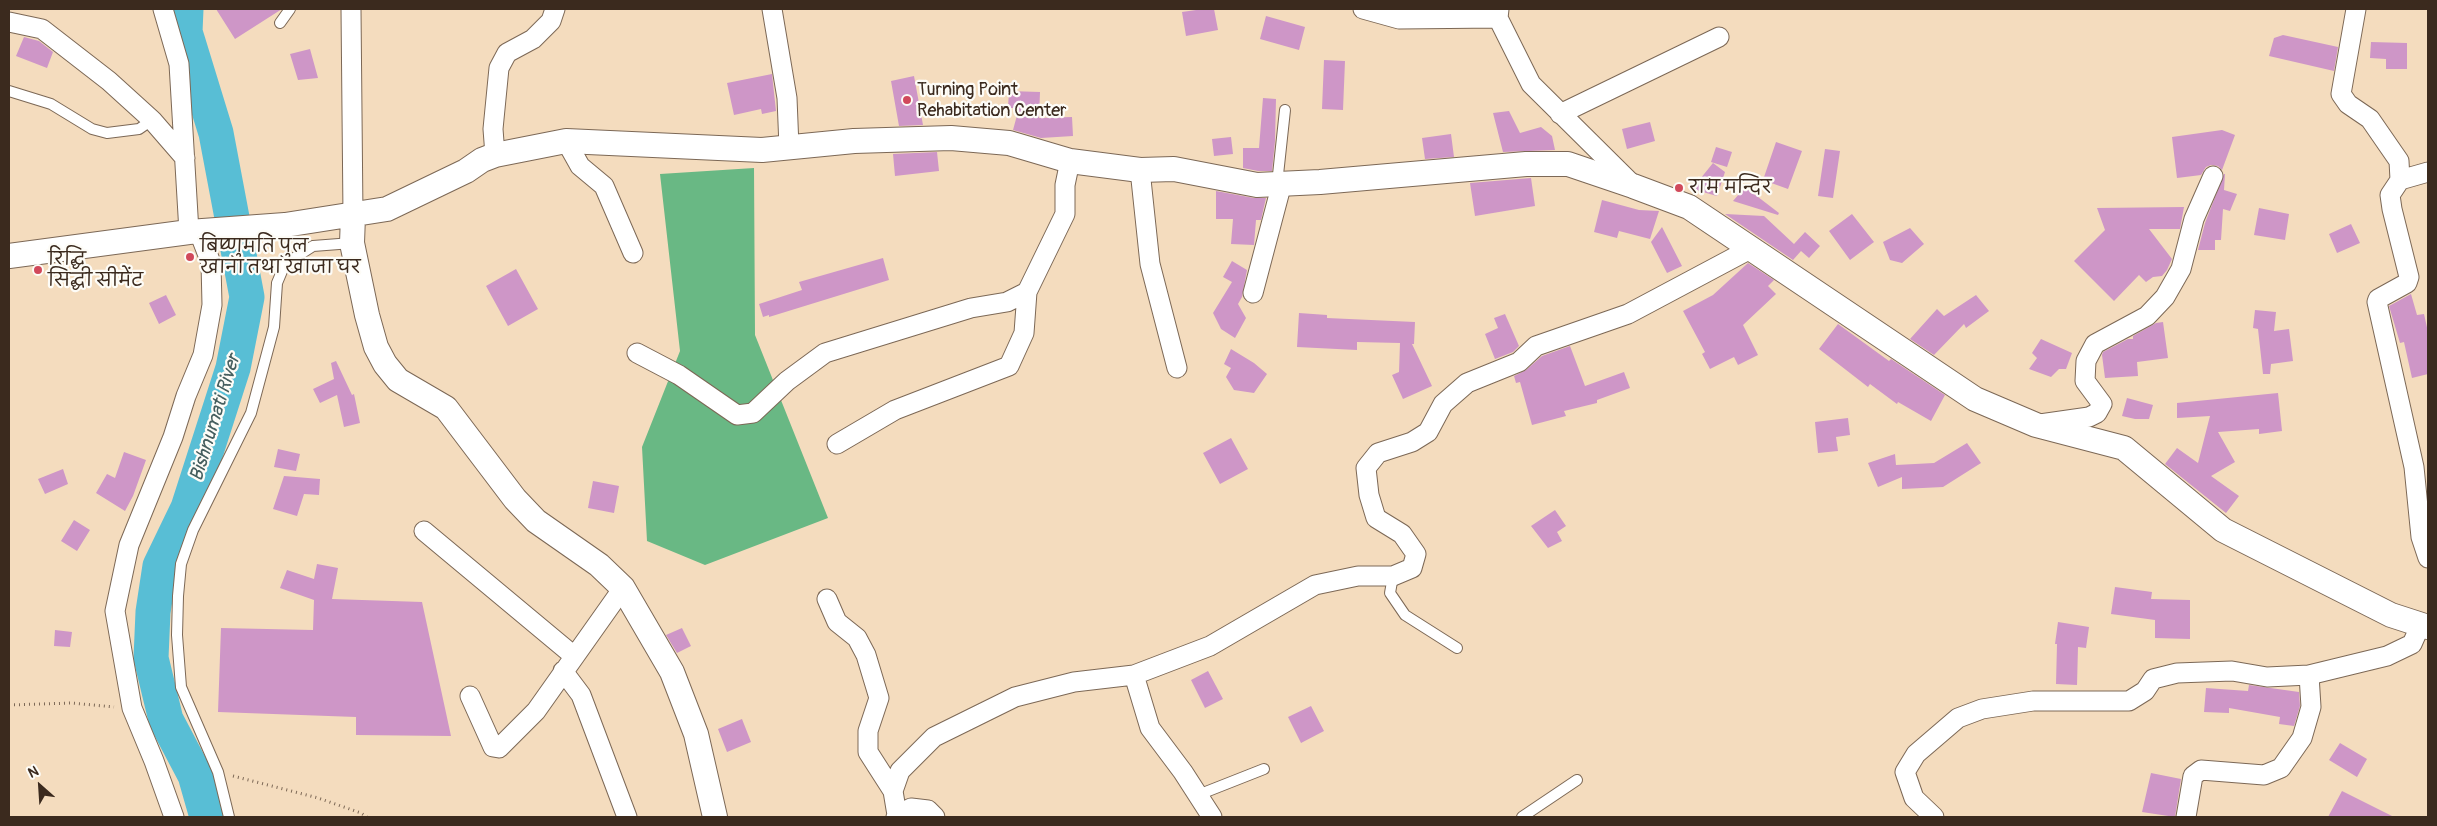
<!DOCTYPE html>
<meta charset="utf-8">
<style>
body{margin:0}
#map{position:relative;width:2437px;height:826px;overflow:hidden;background:#f4dcbe;font-family:Pangolin,sans-serif}
canvas{display:block}
.frame{position:absolute;inset:0;border:10px solid #3b2a1e;pointer-events:none}
.north{position:absolute;left:15px;top:761px;width:50px;height:50px;-webkit-text-stroke:4px #fdfcf7;paint-order:stroke;rotate:334deg;font-size:14px;font-weight:700;line-height:20px;text-align:center;color:#3b2a1e}
.north::after{content:'';display:block;margin:auto;width:18px;height:22px;background:#3b2a1e;clip-path:polygon(50% 0,100% 100%,50% 72%,0 100%)}
</style>
<div id="map">
<canvas width="2437" height="826"></canvas>
<div class="frame"></div>
<div class="north">N</div>
</div>
<script>
const c = document.querySelector('canvas').getContext('2d');
c.lineJoin = 'round';
function fillPath(path, color) { c.fillStyle = color; c.fill(path, 'evenodd'); }
const poly = rows => new Path2D(rows.map(r => 'M' + r).join(''));
function trace(path, color, width, dash) { c.strokeStyle = color; c.lineWidth = width; c.lineCap = dash ? 'butt' : 'round'; c.setLineDash(dash || []); c.stroke(path); }
function label(font, color, halo, rows, align = 'center') {
  c.font = font + ' Pangolin,"Playpen Sans Deva",sans-serif'; c.lineWidth = 4.5; c.setLineDash([]); c.textBaseline = 'middle'; c.strokeStyle = halo; c.fillStyle = color; for (const [text, x, y, turn = 0] of rows) {
    c.save(); c.translate(x, y); c.rotate((+turn || 0) * Math.PI / 180); c.textAlign = isNaN(turn) ? turn : align; if (halo) c.strokeText(text, 0, 0); c.fillText(text, 0, 0); c.restore();
  }
}
fillPath(poly([
 [754,168,755,335,828,518,705,565,647,541,642,447,680,351,660,174]
]), '#69b884');
trace(poly([
 [186,9,185,32,216,133,247,297,233,368,188,508,160,566,153,612,151,658,166,720,195,775,207,817]
]), '#58bed5', 35);
fillPath(poly([
 [216,9,282,9,235,39],
 [1203,9,1214,9,1218,30,1186,36,1182,12],
 [1266,16,1305,27,1299,50,1260,39],
 [2283,35,2338,47,2334,71,2269,56,2274,38],
 [24,37,39,41,53,52,47,68,16,56],
 [2371,42,2407,43,2407,69,2386,69,2386,59,2370,58],
 [310,49,318,78,298,80,290,54],
 [1324,60,1345,61,1343,110,1322,109],
 [772,74,776,111,762,114,761,109,734,115,727,83],
 [914,76,923,125,899,126,891,81],
 [1009,91,1040,92,1039,118,1072,117,1073,136,1041,138,1013,130,1019,108,1008,108],
 [1263,98,1276,99,1275,141,1272,171,1258,171,1243,168,1243,148,1259,148],
 [1509,111,1520,133,1541,127,1552,136,1555,150,1503,152,1493,113],
 [1650,122,1655,141,1627,149,1622,129],
 [2222,130,2235,135,2222,170,2218,166,2211,165,2206,167,2201,175,2177,178,2172,137],
 [1451,134,1454,157,1425,159,1422,138],
 [1231,137,1233,154,1214,156,1212,139],
 [1776,142,1802,151,1788,189,1763,180],
 [1716,147,1732,152,1727,167,1711,162],
 [1825,149,1840,151,1833,198,1818,196],
 [937,152,939,171,895,176,893,154],
 [1713,163,1725,172,1717,196,1692,189],
 [2224,174,2225,174,2224,190,2237,194,2230,211,2223,209,2221,240,2215,240,2215,250,2198,250,2205,223],
 [1531,178,1535,206,1475,216,1470,183],
 [1745,187,1779,213,1778,215,1733,201],
 [1216,191,1254,198,1266,198,1261,220,1256,220,1254,245,1231,244,1233,219,1216,219],
 [1602,200,1639,210,1659,211,1650,239,1619,231,1617,238,1594,232],
 [2184,207,2180,229,2149,229,2172,259,2167,270,2162,276,2153,277,2146,282,2139,275,2114,301,2074,261,2105,230,2097,208],
 [2259,208,2289,214,2285,240,2254,235],
 [1725,214,1764,216,1794,244,1805,232,1820,246,1809,258,1801,251,1793,260],
 [1852,214,1874,242,1850,260,1829,231],
 [2351,224,2360,243,2337,253,2329,234],
 [1662,227,1682,266,1667,273,1651,242],
 [1910,228,1924,244,1902,263,1890,260,1883,242],
 [883,258,889,280,769,317,769,315,763,317,759,304,802,290,799,282],
 [1232,261,1247,270,1242,297,1238,304,1246,318,1235,338,1221,329,1213,313,1232,282,1223,277],
 [1748,263,1774,280,1768,286,1776,294,1743,325,1758,355,1738,365,1734,357,1710,369,1702,354,1705,352,1683,311,1713,295],
 [516,269,538,309,508,326,486,286],
 [2411,294,2417,315,2424,314,2428,332,2428,374,2412,378,2404,342,2400,343,2389,306],
 [166,295,176,315,159,324,149,303],
 [1976,295,1989,311,1966,328,1964,324,1934,355,1910,339,1937,309,1944,316],
 [2255,310,2276,312,2274,331,2289,329,2293,361,2271,364,2270,374,2263,374,2258,329,2253,328],
 [1299,313,1327,315,1327,318,1415,322,1414,344,1412,344,1432,386,1403,399,1392,375,1399,372,1400,343,1357,342,1357,350,1297,347],
 [1505,314,1519,346,1513,352,1495,359,1485,334,1498,328,1494,318],
 [2163,322,2168,358,2137,362,2138,376,2105,378,2102,355,2103,352,2128,339,2133,339,2133,336,2156,323],
 [1838,324,1889,361,1891,359,1945,395,1931,421,1898,402,1897,404,1870,384,1868,387,1819,349],
 [2041,339,2072,353,2066,369,2059,369,2051,377,2029,369,2037,358,2032,353],
 [1570,346,1585,386,1624,372,1630,388,1597,400,1597,403,1564,411,1566,416,1532,425,1520,382,1516,383,1514,376,1526,370,1542,356],
 [1231,349,1254,363,1267,374,1254,393,1234,390,1226,377,1231,368,1224,364],
 [336,361,352,395,354,394,360,423,344,427,337,395,320,403,313,389,334,379,331,363],
 [2278,393,2282,431,2259,434,2259,429,2218,432,2235,462,2211,476,2239,496,2226,513,2165,464,2177,448,2198,463,2210,416,2177,418,2177,403],
 [2127,398,2153,405,2149,419,2135,419,2122,416],
 [1848,418,1850,435,1836,437,1838,451,1818,453,1815,422],
 [1231,438,1248,469,1220,484,1203,453],
 [1967,443,1981,463,1943,487,1902,489,1902,477,1878,487,1868,463,1895,454,1896,465,1934,463],
 [278,449,300,454,296,471,274,467],
 [124,452,146,460,133,496,125,511,96,493,107,474,115,478],
 [63,469,68,484,45,494,38,479],
 [284,476,320,479,319,495,304,494,297,516,273,509],
 [593,481,619,486,614,513,588,508],
 [1555,510,1566,526,1557,532,1562,541,1548,548,1531,526],
 [74,520,90,530,77,551,61,541],
 [317,564,338,568,332,599,422,602,451,736,356,735,356,717,218,712,221,628,313,630,314,600,280,588,287,570,314,579],
 [2115,587,2152,592,2151,599,2190,600,2190,639,2155,638,2155,620,2111,614],
 [2058,622,2089,627,2086,648,2078,647,2077,685,2056,684,2057,644,2055,644],
 [682,628,691,646,677,653,666,635],
 [55,630,72,632,70,647,54,646],
 [1208,671,1223,699,1205,708,1191,680],
 [2249,685,2299,692,2300,706,2294,726,2279,724,2280,717,2229,708,2229,713,2204,712,2206,688,2248,691],
 [1311,706,1324,731,1301,743,1288,717],
 [742,719,751,742,727,752,718,729],
 [2340,743,2367,759,2357,777,2329,760],
 [2151,773,2181,779,2175,817,2142,812],
 [2342,791,2394,817,2328,817]
]), '#ce96c7');
const service = poly([
 [280,23,290,9],
 [9,91,51,104,92,129,107,133,139,129,152,120],
 [1277,184,1285,110],
 [1393,576,1390,593,1405,615,1457,648],
 [1198,795,1264,769],
 [229,817,218,772,181,687,177,635,178,596,181,564,193,530,251,413,274,327,277,283,285,264,313,246,352,243],
 [1522,817,1577,780]
]);
const minor = poly([
 [163,9,179,64,189,232],
 [351,9,353,216],
 [772,9,787,98,789,147],
 [1363,9,1399,19,1498,18],
 [1499,9,1498,18,1531,84,1633,185],
 [2356,9,2341,94,2348,104,2370,119,2399,161,2400,180,2390,195,2392,209,2409,277,2407,283,2378,299,2377,302,2414,467,2421,537,2428,558],
 [9,22,42,29,109,81,152,120,185,158],
 [1560,114,1719,37],
 [566,141,580,166,604,186,633,253],
 [495,155,493,129,499,68,507,53,533,39,551,21,555,9],
 [1140,170,1150,264,1177,368],
 [2400,180,2428,172],
 [1253,293,1282,183],
 [637,353,679,375,737,415,753,413,787,381,825,353,971,308,1007,302,1027,292,1065,214,1065,185,1070,161],
 [2040,424,2089,417,2097,413,2102,404,2085,381,2086,361,2095,344,2147,316,2165,297,2181,269,2194,219,2213,176],
 [837,444,895,410,1009,366,1024,333,1027,292],
 [424,531,574,656],
 [827,599,837,622,857,638,866,655,879,698,868,731,868,752,893,791],
 [563,671,581,695,627,817],
 [1134,675,1150,728,1183,772,1212,817],
 [470,696,493,747,499,748,536,711,623,588],
 [897,815,893,791,900,771,934,737,1015,697,1074,682,1134,675,1210,646,1315,585,1358,576,1393,576,1412,568,1416,554,1402,534,1376,518,1369,495,1366,468,1378,453,1412,442,1428,432,1443,404,1467,383,1519,362,1536,346,1628,314,1752,248],
 [174,817,154,761,132,708,115,611,129,545,173,437,186,396,203,355,212,305,211,263,199,232],
 [896,817,911,808,928,810,935,817],
 [1934,817,1914,798,1905,772,1916,754,1958,718,1982,709,2033,701,2129,701,2145,691,2153,679,2177,673,2232,671,2267,677,2309,675,2387,656,2412,644,2420,626],
 [2186,817,2193,776,2201,770,2264,775,2281,768,2302,738,2311,707,2309,675]
]);
const tertiary = poly([
 [353,216,352,243,367,315,376,347,385,364,398,380,446,408,515,499,536,521,599,565,623,588,672,672,696,734,715,817],
 [9,256,189,232,285,225,387,209,466,171,482,160,495,155,566,141,762,150,854,141,951,138,1009,143,1070,161,1140,170,1174,169,1257,185,1320,182,1526,164,1568,164,1633,186,1689,207,1975,399,2036,425,2124,448,2223,530,2391,615,2428,627]
]);
trace(service, '#7c6856', 12);
trace(minor, '#7c6856', 21);
trace(tertiary, '#7c6856', 26);
trace(poly([
 [9,705,72,703,114,707],
 [233,776,318,798,361,813,367,817]
]), '#7c6856', 3, [1, 4]);
trace(service, '#fff', 10);
trace(minor, '#fff', 19);
trace(tertiary, '#fff', 24);
for (const [x, y, r, color] of [
 [907,100,5,"#d1495b"],
 [1679,188,5,"#d1495b"],
 [190,257,5,"#d1495b"],
 [38,270,5,"#d1495b"]
]) { const dot = new Path2D(); dot.arc(x, y, r, 0, 2 * Math.PI); c.fillStyle = color; c.fill(dot); trace(dot, '#fdfcf7', 2); }
label('18px', '#3b2a1e', '#fdfcf7', [
 ["Turning Point",917,90],
 ["Rehabitation Center",917,111],
 ["राम मन्दिर",1689,188],
 ["बिष्णुमति पुल",200,247],
 ["खाना तथा खाजा घर",200,268],
 ["रिद्धि",48,260],
 ["सिद्धी सीमेंट",48,281]
], 'left');
label('italic 19px', '#455e5e', '#fdfcf7', [
 ["Bishnumati River",216,418,-73]
]);
</script>
